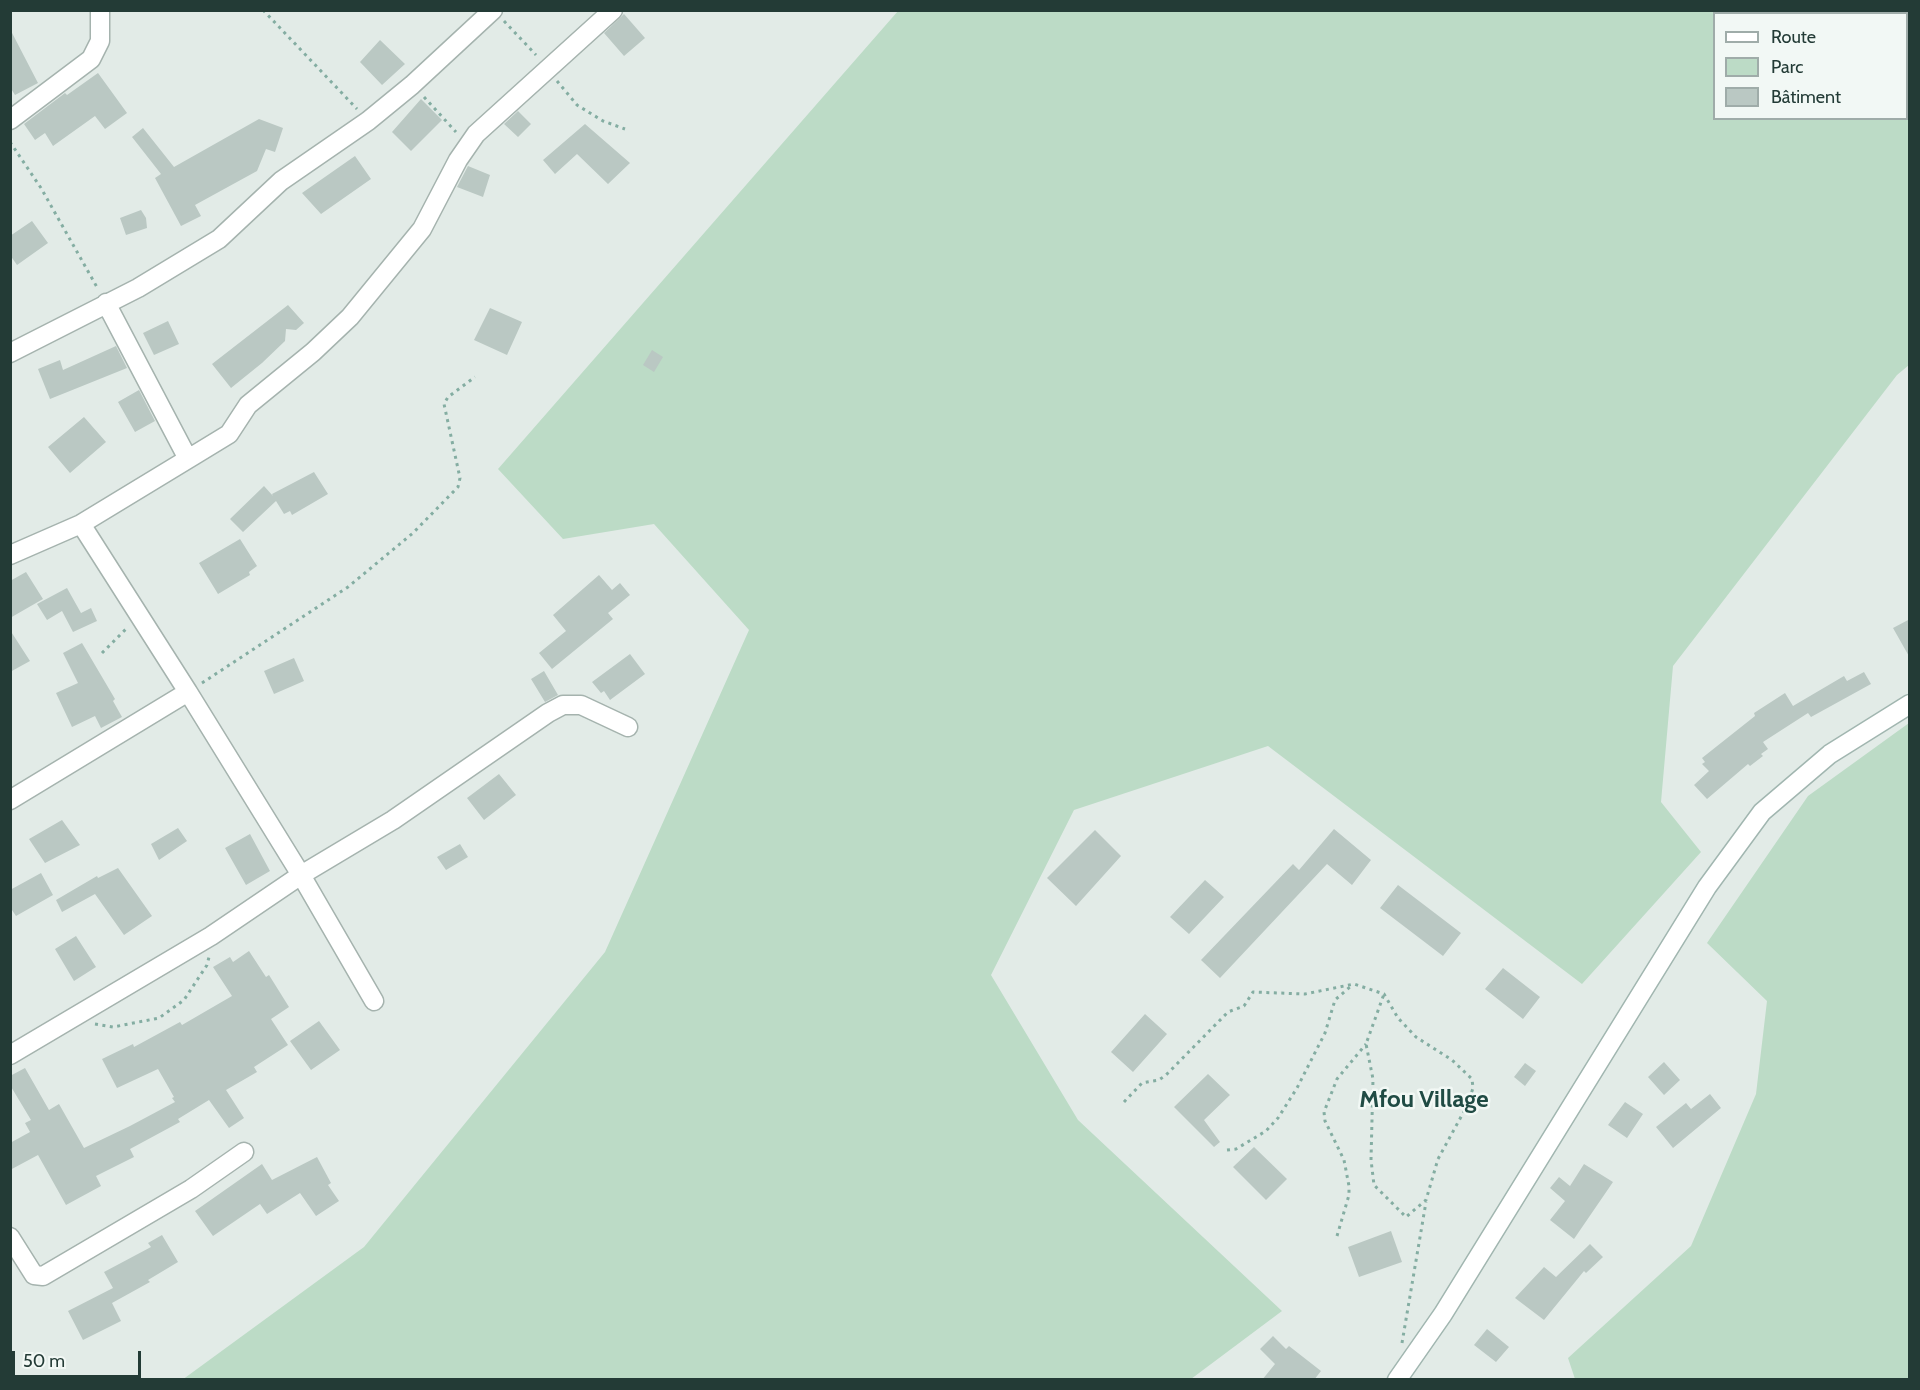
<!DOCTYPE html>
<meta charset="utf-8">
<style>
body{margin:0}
#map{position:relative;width:1920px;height:1390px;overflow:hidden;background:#e2ebe7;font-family:Cabin,sans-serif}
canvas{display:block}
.frame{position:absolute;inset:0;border:12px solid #233b36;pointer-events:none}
.legend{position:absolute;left:1713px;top:12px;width:195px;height:108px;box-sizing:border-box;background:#f2f8f5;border:2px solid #9faca9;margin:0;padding:8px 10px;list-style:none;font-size:18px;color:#233b36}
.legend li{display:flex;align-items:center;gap:12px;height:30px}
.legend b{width:30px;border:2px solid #9faca9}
.scale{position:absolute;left:12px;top:1351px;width:129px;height:27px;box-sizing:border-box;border:3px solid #233b36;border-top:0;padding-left:8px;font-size:18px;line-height:21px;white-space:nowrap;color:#233b36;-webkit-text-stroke:4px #f2f8f5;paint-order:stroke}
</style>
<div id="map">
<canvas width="1920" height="1390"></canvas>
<div class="frame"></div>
<ul class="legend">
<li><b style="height:8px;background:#fff"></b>Route</li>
<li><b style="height:16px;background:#bcdbc6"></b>Parc</li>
<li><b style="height:16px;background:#bac8c3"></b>Bâtiment</li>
</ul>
<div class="scale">50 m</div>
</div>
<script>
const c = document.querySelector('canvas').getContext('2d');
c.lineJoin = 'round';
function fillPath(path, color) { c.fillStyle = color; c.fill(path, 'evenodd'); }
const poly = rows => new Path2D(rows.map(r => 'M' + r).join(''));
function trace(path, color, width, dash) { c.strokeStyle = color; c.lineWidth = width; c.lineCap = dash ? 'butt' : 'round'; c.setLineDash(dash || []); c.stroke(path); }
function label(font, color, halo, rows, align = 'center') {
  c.font = font + ' Cabin,sans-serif'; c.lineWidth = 5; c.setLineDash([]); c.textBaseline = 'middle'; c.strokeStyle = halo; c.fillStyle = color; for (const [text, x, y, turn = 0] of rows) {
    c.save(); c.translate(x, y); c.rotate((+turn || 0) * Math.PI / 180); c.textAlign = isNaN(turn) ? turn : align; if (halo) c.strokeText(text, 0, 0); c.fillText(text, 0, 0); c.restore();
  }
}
fillPath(poly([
 [898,11,1909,11,1909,365,1897,375,1673,666,1661,802,1701,852,1582,984,1268,746,1074,810,991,975,1078,1120,1282,1311,1191,1379,182,1380,364,1247,605,952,749,630,654,524,563,539,498,469],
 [1714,14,1906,14,1906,118,1714,118],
 [1909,723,1909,1379,1575,1379,1568,1358,1691,1246,1756,1094,1767,1001,1707,943,1808,796]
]), '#bcdbc6');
fillPath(poly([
 [624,14,645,38,624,56,604,33],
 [10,29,38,83,15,95,10,87],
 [380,40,405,64,382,85,360,62],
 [98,73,127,113,105,129,95,116,53,146,45,133,35,140,24,124,65,93,67,95],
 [421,99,442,120,411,151,392,132],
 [518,111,531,124,518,137,504,124],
 [259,119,283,128,275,152,266,149,257,171,195,205,201,216,181,226,155,178,161,174,132,137,143,128,174,167],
 [585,124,630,163,608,184,577,154,555,174,543,160],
 [355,156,371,179,321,214,302,193],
 [468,166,490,175,483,197,457,187],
 [141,210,146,218,147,228,126,235,120,218],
 [32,221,48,243,17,265,10,255,10,236],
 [288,305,304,323,296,330,286,329,285,341,262,363,231,388,212,364],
 [490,308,522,322,507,355,474,340],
 [168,321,179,344,154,355,143,333],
 [116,346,127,368,50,399,38,369,60,360,63,370],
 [652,350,663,357,654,372,643,365],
 [139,390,155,421,135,432,118,402],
 [84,417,106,442,70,473,48,447],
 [314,472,328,494,292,515,290,511,284,514,276,501,243,532,230,519,264,486,273,496,272,494],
 [240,539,257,566,249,572,250,575,218,594,199,563],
 [26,572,43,599,10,618,10,581],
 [599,575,612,590,620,583,630,595,608,613,613,619,552,669,539,653,566,631,553,615],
 [67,588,81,613,91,608,97,621,73,632,62,611,47,620,37,604],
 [1910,619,1910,658,1893,628],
 [10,630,30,661,10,672],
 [82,643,115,699,113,701,122,717,101,728,95,716,72,727,56,693,78,683,63,653],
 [630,654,645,674,610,700,604,691,601,693,592,682],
 [294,658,304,681,274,694,264,671],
 [544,671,558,695,545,702,531,679],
 [1864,672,1871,684,1811,717,1808,713,1763,742,1768,749,1761,754,1763,756,1750,766,1748,764,1707,799,1694,785,1709,771,1702,764,1705,762,1702,758,1755,716,1754,713,1785,693,1793,706,1844,676,1847,681],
 [499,774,516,795,484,820,467,798],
 [62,820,80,845,45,863,29,839],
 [178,828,187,841,159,860,151,844],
 [1334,829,1371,860,1352,885,1327,864,1220,978,1201,960,1293,864,1299,870],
 [1095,830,1121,856,1076,906,1047,878],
 [250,834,270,871,246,885,225,848],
 [460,844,468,857,446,870,437,857],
 [118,868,152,916,124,935,95,894,62,912,56,900,97,876,98,878],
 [41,873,53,895,16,916,10,907,10,890],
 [1205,880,1224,897,1189,934,1170,917],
 [1398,885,1461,933,1443,956,1380,908],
 [76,936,96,967,74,981,55,949],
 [249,951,266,977,269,975,289,1007,271,1019,288,1045,254,1067,257,1072,226,1090,244,1118,229,1128,209,1100,178,1119,180,1122,130,1149,134,1157,96,1176,101,1186,66,1205,38,1155,10,1170,10,1143,30,1132,25,1123,31,1120,10,1085,10,1076,25,1068,49,1110,59,1104,84,1148,130,1126,175,1102,172,1098,174,1097,158,1069,117,1088,102,1059,133,1044,134,1047,180,1022,182,1025,232,996,213,967,230,957,233,962],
 [1503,968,1540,997,1523,1019,1485,989],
 [1145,1014,1167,1034,1133,1072,1111,1052],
 [319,1021,340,1050,311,1070,290,1041],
 [1664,1062,1680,1080,1664,1095,1648,1077],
 [1525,1063,1536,1071,1525,1086,1514,1077],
 [1208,1074,1230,1095,1204,1120,1220,1142,1214,1147,1174,1107],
 [1710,1094,1721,1108,1673,1148,1656,1127,1686,1103,1691,1109],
 [1625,1102,1643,1114,1627,1138,1608,1125],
 [1254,1147,1287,1179,1266,1200,1233,1167],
 [317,1157,331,1183,328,1185,339,1201,316,1216,300,1193,267,1214,260,1204,213,1236,195,1211,262,1164,272,1180],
 [1584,1164,1613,1182,1574,1239,1550,1220,1565,1201,1550,1188,1559,1177,1570,1186],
 [1391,1231,1402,1262,1359,1277,1348,1247],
 [162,1235,178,1262,148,1280,150,1282,112,1303,121,1321,83,1340,68,1311,113,1288,104,1272,151,1247,148,1243],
 [1590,1244,1603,1257,1586,1273,1584,1271,1544,1320,1515,1298,1544,1267,1556,1277],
 [1487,1329,1509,1347,1496,1362,1474,1345],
 [1273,1336,1286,1349,1289,1346,1321,1371,1314,1380,1262,1380,1275,1364,1260,1349]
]), '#bac8c3');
const minor = poly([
 [10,120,91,59,100,41,100,10],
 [10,353,138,288,219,239,281,181,368,121,412,85,493,10],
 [188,459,229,434,248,405,313,352,350,317,422,229,458,160,476,134,613,10],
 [10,555,81,524,188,459,106,303],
 [188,692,301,875,374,1001],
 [10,800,188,692,81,524],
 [10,1055,211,936,301,875,393,820,548,713,563,705,581,705,628,727],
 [10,1237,34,1275,43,1276,191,1189,244,1152]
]);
const secondary = poly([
 [1397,1380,1443,1314,1707,887,1762,812,1830,754,1910,704]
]);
trace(minor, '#a5b3ae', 21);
trace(secondary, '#a1b6b0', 21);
trace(poly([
 [263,10,357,109],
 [504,21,536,55],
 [557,81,577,105,603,121,625,129],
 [424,97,456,132],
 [10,142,41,188,98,289],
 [102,653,127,628],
 [202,683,348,587,413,533,458,487,460,478,444,404,448,397,475,377],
 [95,1024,113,1027,159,1018,184,1000,207,965,209,957],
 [1124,1102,1142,1083,1159,1080,1166,1075,1228,1012,1244,1006,1253,992,1305,994,1354,984,1384,994,1398,1018,1416,1037,1452,1060,1472,1079,1473,1088,1468,1104,1438,1159,1426,1200,1406,1217,1374,1185,1371,1160,1373,1079,1366,1044,1384,994],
 [1227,1150,1236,1149,1266,1131,1278,1118,1297,1088,1325,1033,1335,1000,1351,986],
 [1337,1236,1349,1195,1349,1186,1344,1160,1325,1121,1324,1112,1337,1079,1366,1044],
 [1402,1343,1426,1202]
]), '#84ada2', 3, [3, 4.5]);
trace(minor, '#fff', 18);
trace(secondary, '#fff', 18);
label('bold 24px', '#204b44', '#f2f8f5', [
 ["Mfou Village",1424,1100]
]);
</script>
